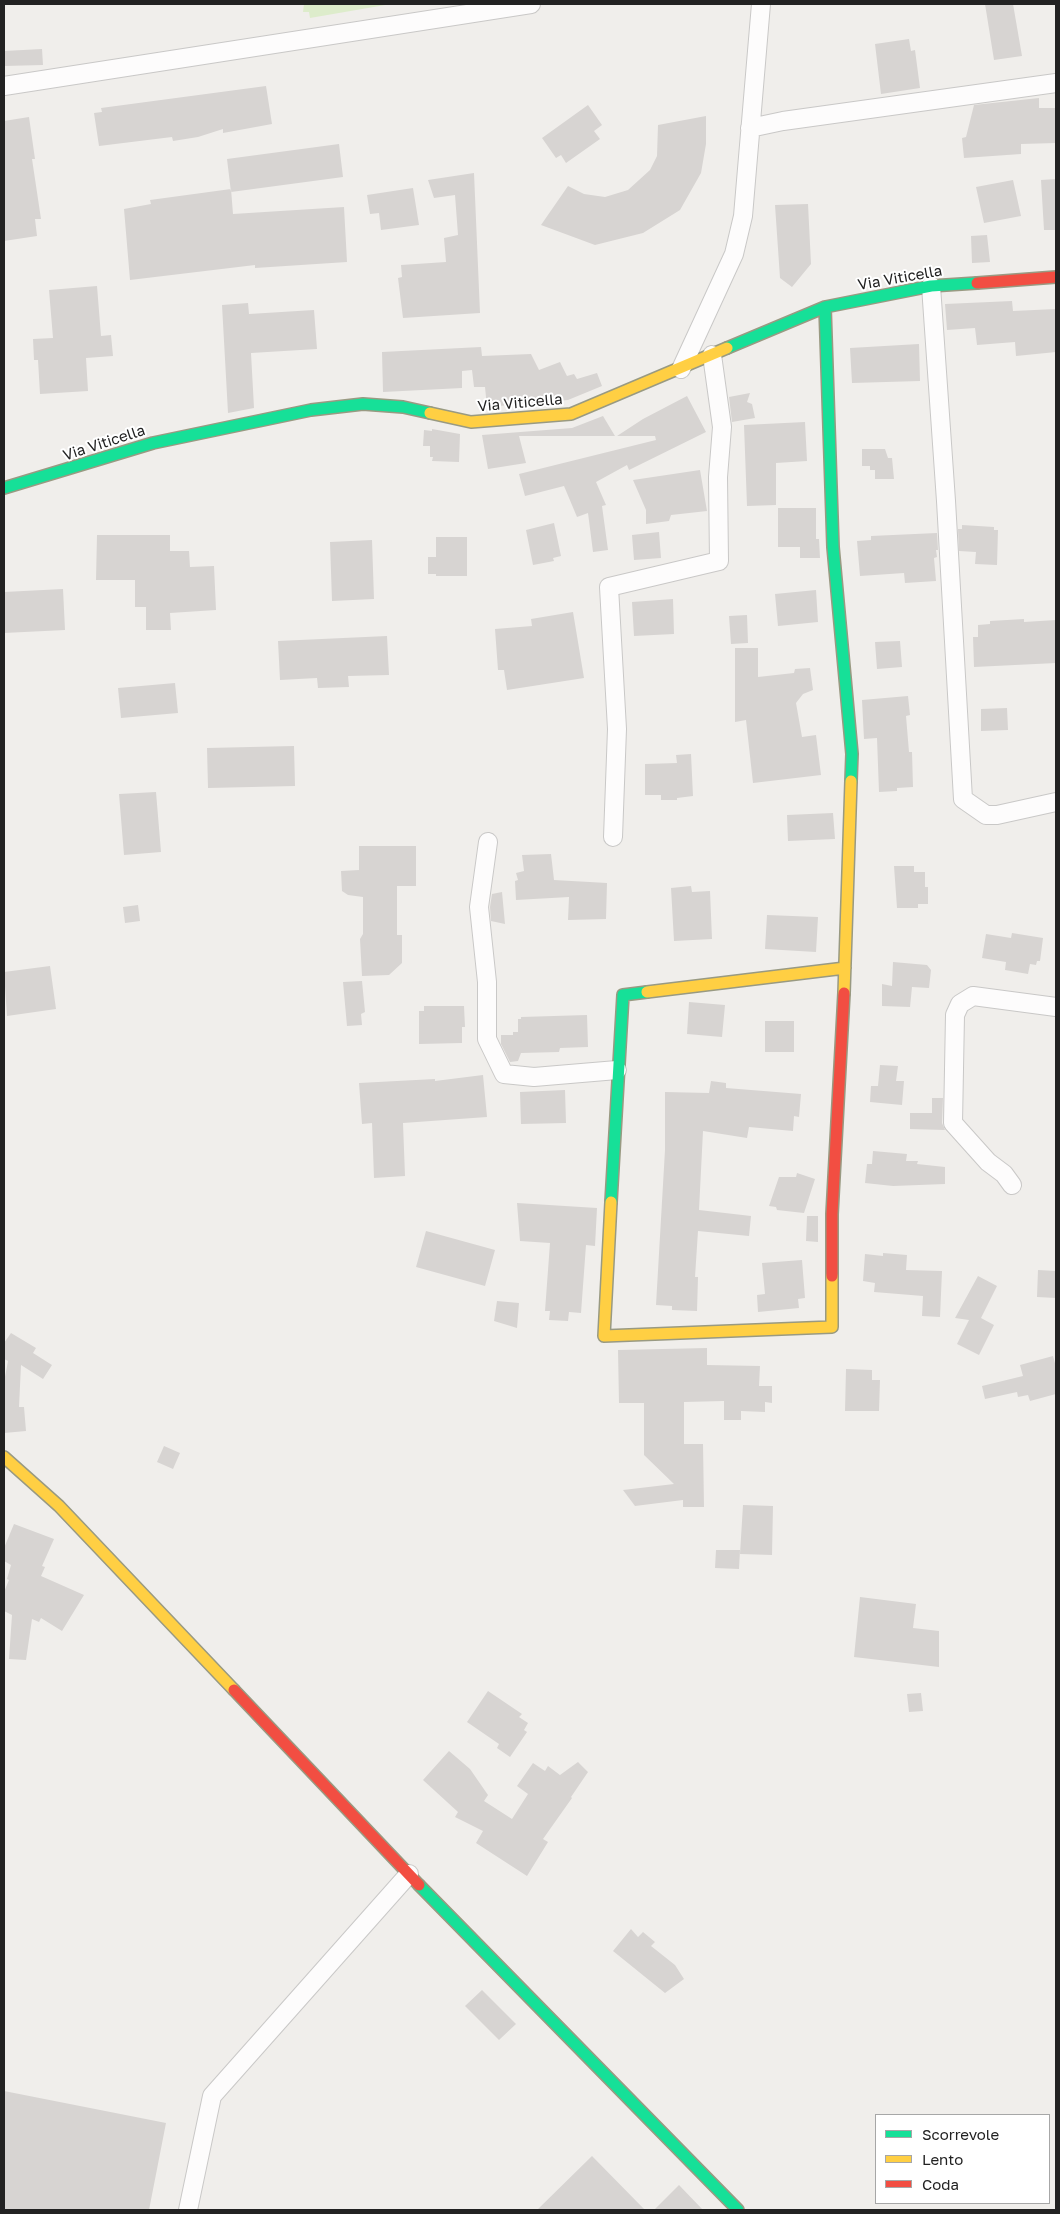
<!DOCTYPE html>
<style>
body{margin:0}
#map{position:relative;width:1060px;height:2214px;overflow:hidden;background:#f0eeeb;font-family:"Golos Text",sans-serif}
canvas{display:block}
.frame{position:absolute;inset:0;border:5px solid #222;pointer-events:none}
.legend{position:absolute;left:875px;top:2114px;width:175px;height:90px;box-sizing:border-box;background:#fff;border:1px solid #a7a7a7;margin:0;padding:6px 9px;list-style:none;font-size:15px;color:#222}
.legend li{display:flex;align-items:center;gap:10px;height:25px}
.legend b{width:25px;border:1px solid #a7a7a7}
</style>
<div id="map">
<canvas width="1060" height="2214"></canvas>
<div class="frame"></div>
<ul class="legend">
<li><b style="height:6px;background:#16e098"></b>Scorrevole</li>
<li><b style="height:6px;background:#ffcf43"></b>Lento</li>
<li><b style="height:6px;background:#f24e42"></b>Coda</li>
</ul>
</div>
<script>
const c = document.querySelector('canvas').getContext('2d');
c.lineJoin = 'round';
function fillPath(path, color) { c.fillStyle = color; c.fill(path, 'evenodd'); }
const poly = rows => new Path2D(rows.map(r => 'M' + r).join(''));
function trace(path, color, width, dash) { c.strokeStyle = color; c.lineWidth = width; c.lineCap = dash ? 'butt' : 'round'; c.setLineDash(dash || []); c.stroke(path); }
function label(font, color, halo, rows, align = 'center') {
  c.font = font + ' "Golos Text",sans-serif'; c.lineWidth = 4; c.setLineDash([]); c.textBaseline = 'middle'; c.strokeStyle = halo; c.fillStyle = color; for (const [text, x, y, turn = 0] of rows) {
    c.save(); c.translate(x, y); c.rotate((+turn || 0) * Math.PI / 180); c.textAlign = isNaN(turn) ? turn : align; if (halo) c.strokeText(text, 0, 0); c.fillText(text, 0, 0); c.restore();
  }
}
fillPath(poly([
 [304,4,391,4,310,18,309,12,303,12]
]), '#ddeccb');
fillPath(poly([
 [985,4,1013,4,1022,56,994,60],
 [909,39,911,51,915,50,920,88,881,94,875,44],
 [42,49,43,65,4,66,4,51],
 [266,86,272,124,223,133,223,129,198,137,173,141,172,137,99,146,94,113,102,112,101,108],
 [1039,98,1039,108,1056,108,1056,143,1021,144,1021,154,964,158,962,138,966,137,974,105],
 [588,105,602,125,594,131,600,139,566,163,561,155,556,158,542,138],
 [706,116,706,144,701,173,680,210,643,233,595,245,541,225,568,186,584,194,605,197,628,190,650,170,657,156,658,125],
 [29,117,35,159,32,159,41,219,35,219,37,236,4,241,4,121],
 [339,144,343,177,231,192,227,159],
 [474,173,480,313,403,318,398,278,402,277,401,265,446,262,444,238,458,235,455,195,434,198,428,180],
 [1056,179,1056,230,1044,230,1041,180],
 [1013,180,1021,216,984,223,976,187],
 [413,188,419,225,381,230,379,213,370,214,367,195],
 [231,189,233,214,344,207,347,262,255,268,255,265,130,280,124,209,151,204,150,200],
 [808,204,811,264,792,287,780,278,775,205],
 [987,235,990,262,972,263,971,236],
 [97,286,101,336,111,335,113,356,86,358,88,391,40,394,38,360,34,360,33,339,53,338,49,290],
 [1012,301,1013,311,1056,309,1056,352,1016,356,1015,342,977,345,975,328,947,330,945,304],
 [248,303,249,314,314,310,317,349,251,353,254,408,228,413,222,305],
 [919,344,920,381,852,383,850,348],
 [481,347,482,356,531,354,539,370,560,362,567,376,574,374,577,379,597,373,602,386,568,400,487,407,485,387,474,387,472,370,462,371,462,388,383,392,382,352],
 [750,393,747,402,752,404,755,418,732,422,729,397],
 [687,396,706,432,629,470,627,465,596,482,606,505,602,506,608,550,593,552,588,513,577,517,564,486,525,496,519,474,656,440,655,436,617,436,643,419],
 [603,416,615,436,519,436,526,463,488,469,482,435,572,428],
 [805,422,807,461,776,463,776,505,747,506,744,425],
 [432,429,460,434,459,462,432,461,433,457,430,457,430,446,423,446,424,430,432,431],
 [862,449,885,449,888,458,892,458,894,479,875,479,875,470,870,470,870,466,862,466],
 [700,470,707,511,671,515,669,521,646,524,646,510,633,480],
 [778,508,816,508,816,539,819,539,820,558,800,558,800,547,778,547],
 [554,523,561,556,553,558,554,561,533,565,526,530],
 [962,525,994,527,994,530,998,530,997,565,975,564,976,552,959,551,958,529,962,529],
 [659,532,661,558,634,560,632,535],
 [937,533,938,550,936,550,937,557,934,558,936,581,905,583,904,573,860,576,857,541,871,540,871,536],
 [97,535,170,535,170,551,189,551,190,567,214,566,216,610,170,613,171,630,146,630,146,607,135,607,135,580,96,580],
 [436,537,467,537,467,576,436,576,436,574,428,574,428,557,436,557],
 [372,540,374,599,332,601,330,542],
 [63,589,65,630,4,633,4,592],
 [816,590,818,622,778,626,775,594],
 [673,599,674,634,634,636,632,602],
 [573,612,584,678,507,690,504,670,498,670,495,629,532,626,531,619],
 [747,615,748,643,731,644,729,616],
 [1024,619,1024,622,1056,620,1056,663,974,667,973,637,978,637,978,625,990,624,990,621],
 [387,636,389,675,348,676,349,687,318,688,317,678,280,680,278,641],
 [900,641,902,667,877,669,875,642],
 [735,648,758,648,758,677,794,673,795,669,810,668,813,690,803,694,796,703,802,737,816,735,821,775,753,783,746,720,735,722],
 [175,683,178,713,121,718,118,688],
 [908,696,910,715,906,716,909,752,912,752,913,787,897,788,897,791,879,792,877,738,864,739,862,700],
 [1007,708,1008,730,981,731,981,709],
 [294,746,295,786,208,788,207,748],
 [691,754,693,796,677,798,677,800,661,800,661,795,645,795,645,764,677,763,676,755],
 [156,792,161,852,124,855,119,794],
 [833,813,835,839,788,841,787,815],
 [359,846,416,846,416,886,397,886,397,935,402,935,402,963,389,975,362,976,360,939,363,934,363,897,348,895,342,891,341,871,359,870],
 [551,854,554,880,607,883,606,919,568,920,569,897,516,900,515,881,518,880,516,873,524,871,522,855],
 [894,866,914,866,914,872,925,872,925,887,928,887,928,904,918,904,918,908,897,908],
 [691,886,692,892,710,891,712,939,674,941,671,888],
 [502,892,505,924,491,921,490,907,492,894],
 [138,905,140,921,125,923,123,907],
 [767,915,818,917,816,952,765,949],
 [1012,933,1043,938,1040,961,1037,961,1036,965,1030,964,1028,974,1005,970,1006,962,982,958,986,934,1011,938],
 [893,962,927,965,931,970,929,988,912,987,910,1007,882,1006,882,984,892,986],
 [50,966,56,1009,7,1016,4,972],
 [362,981,365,1012,361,1014,362,1025,347,1026,343,982],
 [689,1002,725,1005,722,1037,687,1034],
 [424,1006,464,1006,465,1027,462,1027,462,1043,419,1044,419,1011,424,1011],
 [587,1015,588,1047,560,1048,559,1052,521,1053,518,1061,510,1062,501,1044,501,1035,513,1035,513,1032,518,1032,518,1019,521,1019,521,1017],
 [765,1021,794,1021,794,1052,765,1052],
 [880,1065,898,1066,896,1081,904,1081,902,1105,870,1102,871,1086,878,1086],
 [483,1075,487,1117,403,1123,405,1176,374,1178,372,1123,362,1124,359,1083,435,1079,435,1081],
 [711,1081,726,1083,726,1088,801,1094,799,1117,794,1116,793,1131,749,1127,747,1138,703,1131,699,1210,751,1216,749,1236,698,1231,695,1277,698,1277,697,1311,672,1310,672,1306,656,1305,665,1150,665,1092,709,1093],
 [565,1090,566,1123,521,1124,520,1092],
 [932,1098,943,1098,942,1123,945,1130,910,1129,910,1113,932,1113],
 [873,1151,907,1154,906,1161,918,1161,917,1164,945,1167,945,1184,893,1186,865,1183,867,1164,872,1164],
 [797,1173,815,1179,804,1213,777,1210,776,1207,769,1206,779,1177,796,1177],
 [517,1203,597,1208,595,1246,586,1245,581,1313,569,1312,568,1321,549,1320,550,1311,545,1311,550,1243,520,1241],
 [807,1216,818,1216,818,1242,806,1241],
 [426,1231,495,1250,485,1286,416,1267],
 [883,1253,907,1255,906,1270,942,1271,940,1317,922,1316,923,1296,874,1292,875,1283,863,1281,865,1254,883,1256],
 [802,1260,805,1298,798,1299,799,1308,758,1312,757,1295,765,1294,762,1263],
 [1038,1270,1056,1271,1056,1298,1037,1297],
 [978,1276,997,1286,981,1318,994,1325,979,1355,957,1344,969,1320,955,1318],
 [497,1301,519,1303,517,1328,494,1321],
 [11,1333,36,1348,33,1353,52,1365,43,1379,21,1365,19,1407,24,1407,26,1431,4,1433,4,1382,8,1361,4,1359,4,1343],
 [707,1348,707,1365,760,1366,759,1386,772,1386,772,1403,765,1402,765,1412,741,1411,741,1420,724,1420,724,1401,684,1402,684,1444,703,1444,704,1507,683,1507,683,1500,635,1506,623,1490,674,1484,644,1455,644,1403,619,1403,618,1350],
 [1053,1356,1056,1367,1056,1394,1030,1401,1028,1395,1018,1397,1017,1392,985,1399,982,1386,1023,1376,1020,1365],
 [846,1369,872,1370,872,1380,880,1380,879,1411,845,1411],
 [164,1446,180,1453,173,1469,157,1462],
 [743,1505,773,1506,772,1555,740,1554],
 [14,1524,54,1539,42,1566,45,1567,41,1576,84,1595,62,1631,41,1618,39,1622,32,1619,26,1660,9,1659,12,1615,4,1611,4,1592,9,1580,7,1579,11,1565,4,1561,4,1548],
 [716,1550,740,1550,739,1569,715,1568],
 [860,1597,916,1604,913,1628,939,1631,939,1667,854,1657],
 [488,1691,522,1714,519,1717,528,1723,524,1730,527,1732,510,1757,497,1748,499,1744,467,1722],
 [921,1693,923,1711,909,1712,907,1694],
 [449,1751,470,1769,488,1795,484,1801,512,1819,528,1794,517,1786,533,1763,545,1771,548,1766,560,1775,578,1762,588,1772,571,1797,572,1798,543,1839,548,1842,527,1876,476,1843,483,1831,455,1817,458,1812,423,1780],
 [631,1929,638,1937,643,1932,655,1942,651,1946,675,1965,684,1979,665,1993,613,1951],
 [482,1990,516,2024,499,2040,465,2006],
 [4,2091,166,2123,149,2210,4,2210],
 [592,2156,645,2210,537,2210],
 [679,2185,703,2210,654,2210]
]), '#d7d4d2');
const street = poly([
 [4,86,531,4],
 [750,128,783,121,1056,83],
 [931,286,946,501,963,799,986,815,997,815,1056,802],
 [681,369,734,254,743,216,761,4],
 [613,837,617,729,609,587,719,561,718,477,722,427,712,355],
 [488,842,479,907,487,982,487,1039,504,1074,534,1077,617,1070],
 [1012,1185,1004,1174,988,1162,953,1123,955,1015,960,1004,973,996,1056,1007],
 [188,2210,212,2096,409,1874]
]);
const fast = poly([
 [825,307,833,547,852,754,851,781],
 [727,348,825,307,931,286,977,283],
 [4,488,153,443,311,410,363,404,403,407,430,413],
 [611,1202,623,995,647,992],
 [419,1885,738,2210]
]);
const slow = poly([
 [430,413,471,422,571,414,727,348],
 [647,992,845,968],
 [844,993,851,781],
 [611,1202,604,1336,832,1327,832,1276],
 [4,1457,59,1506,234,1690]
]);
const jam = poly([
 [977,283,1056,277],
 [832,1276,832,1214,844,993],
 [234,1690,419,1885]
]);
trace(street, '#c9c8c7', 20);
trace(fast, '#999a82', 14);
trace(slow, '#999a82', 14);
trace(jam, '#999a82', 14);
trace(street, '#fdfcfc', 18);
trace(fast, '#16e098', 11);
trace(slow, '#ffcf43', 11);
trace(jam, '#f24e42', 11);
label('15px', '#222', '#fff', [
 ["Via Viticella",900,278,-10],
 ["Via Viticella",520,403,-5],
 ["Via Viticella",104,443,-18]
]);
</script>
